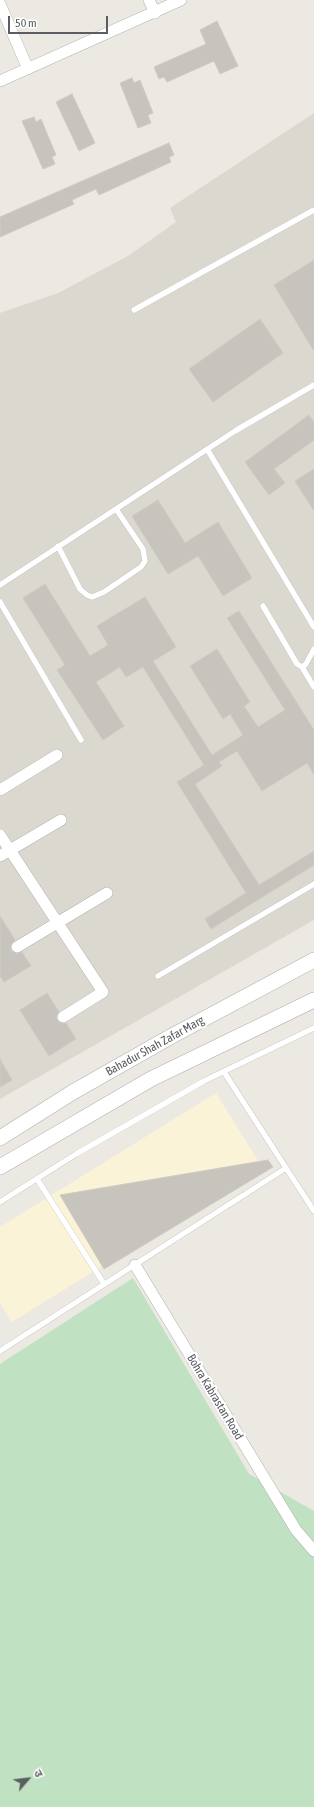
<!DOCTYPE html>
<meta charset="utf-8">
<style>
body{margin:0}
#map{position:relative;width:314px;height:1807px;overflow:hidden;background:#ebe9e2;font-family:"Asap Condensed","Noto Sans Devanagari",sans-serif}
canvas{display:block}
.north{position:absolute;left:8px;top:1759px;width:40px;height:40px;-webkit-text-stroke:3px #fff;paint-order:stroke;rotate:62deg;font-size:11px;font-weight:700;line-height:16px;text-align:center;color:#5a5d61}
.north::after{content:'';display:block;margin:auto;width:14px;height:18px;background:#5a5d61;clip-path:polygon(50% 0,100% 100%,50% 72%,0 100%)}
.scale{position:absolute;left:8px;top:16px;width:100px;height:18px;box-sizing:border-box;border:2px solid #5a5d61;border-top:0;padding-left:5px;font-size:12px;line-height:14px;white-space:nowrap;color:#5a5d61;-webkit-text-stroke:3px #fff;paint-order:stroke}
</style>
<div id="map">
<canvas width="314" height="1807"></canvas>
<div class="north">उ</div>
<div class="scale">50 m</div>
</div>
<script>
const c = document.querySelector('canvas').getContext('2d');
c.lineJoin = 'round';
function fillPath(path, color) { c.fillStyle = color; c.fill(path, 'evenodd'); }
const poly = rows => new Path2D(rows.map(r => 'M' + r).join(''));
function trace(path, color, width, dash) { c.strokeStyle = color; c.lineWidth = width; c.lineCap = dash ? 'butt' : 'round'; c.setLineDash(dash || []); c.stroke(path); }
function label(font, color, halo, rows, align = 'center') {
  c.font = font + ' "Asap Condensed",sans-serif'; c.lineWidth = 4; c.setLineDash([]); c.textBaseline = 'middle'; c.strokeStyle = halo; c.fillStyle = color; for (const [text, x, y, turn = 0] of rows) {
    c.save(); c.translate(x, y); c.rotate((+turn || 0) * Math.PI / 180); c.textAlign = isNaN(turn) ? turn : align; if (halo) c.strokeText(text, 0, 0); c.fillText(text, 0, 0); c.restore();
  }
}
fillPath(poly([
 [216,1093,262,1167,12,1322,0,1303,0,1227]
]), '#faf3d8');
fillPath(poly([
 [314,113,314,920,0,1099,0,313,58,293,128,256,176,222,170,208]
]), '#dbd8d0');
fillPath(poly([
 [133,1278,249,1474,314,1511,314,1807,0,1807,0,1364]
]), '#c0e1c2');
const building = poly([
 [217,21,238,66,220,74,214,61,167,82,164,77,159,79,154,67,206,44,200,30,217,21],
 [132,78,134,83,140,80,153,113,148,115,151,123,138,128,120,83,132,78],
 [72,94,95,143,79,151,56,102,72,94],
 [34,117,36,122,41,119,56,155,52,157,55,164,43,169,22,121,34,117],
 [169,143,174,155,169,157,171,162,99,195,96,189,72,200,74,204,0,237,0,217,169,143],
 [314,260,314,351,274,285,314,260],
 [260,319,283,353,213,402,189,369,260,319],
 [309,415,314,422,314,440,274,469,285,483,269,495,245,462,309,415],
 [314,469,314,511,295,481,314,469],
 [158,500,185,543,218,522,252,578,223,596,198,556,168,574,132,516,158,500],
 [45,584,90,656,108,645,97,626,145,597,176,647,153,661,212,755,243,735,230,714,223,719,190,666,217,649,250,702,244,706,258,727,285,710,227,618,239,611,314,730,314,775,307,763,262,791,237,751,219,762,222,766,195,784,259,885,314,851,314,865,211,929,205,919,246,893,177,782,204,765,143,667,126,677,120,667,96,682,124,726,103,740,57,670,65,665,23,598,45,584],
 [0,916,15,940,11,944,11,951,17,954,22,952,31,966,4,982,0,976,0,916],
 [47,993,59,1012,56,1017,57,1020,60,1023,66,1023,76,1039,49,1056,20,1010,47,993],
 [0,1059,12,1080,0,1087,0,1059],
 [268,1160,273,1167,104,1269,60,1195,268,1160]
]);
fillPath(building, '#c7c4be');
trace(building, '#cfcbc1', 1);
const lane = poly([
 [134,310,314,210],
 [207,449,314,627],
 [58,546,80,589,87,595,92,597,104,592,141,567,145,561,143,549,116,509],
 [0,585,235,431,314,385],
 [0,602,81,740],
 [263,606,297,664,302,667,306,664,314,649],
 [302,667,314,687],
 [158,976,314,884],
 [286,1168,314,1211],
 [37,1179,104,1284],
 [0,1202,76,1154,204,1081,314,1028],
 [0,1351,286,1168,224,1072]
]);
const street = poly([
 [149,0,155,13],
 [0,4,28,69],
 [0,81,181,0],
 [0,790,57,755],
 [0,835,103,992,63,1017],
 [0,856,61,820],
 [17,947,107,893],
 [135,1265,296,1530,314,1551]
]);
const secondary = poly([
 [0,1138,73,1092,170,1037,314,960],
 [0,1167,151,1079,314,1000]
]);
trace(lane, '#afb2b6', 6);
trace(street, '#afb2b6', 12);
trace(secondary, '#aeb1b6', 16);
trace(lane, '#fff', 5.5);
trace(street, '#fff', 11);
trace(secondary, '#fff', 15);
label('12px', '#5a5d61', '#fff', [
 ["Bahadur Shah Zafar Marg",155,1046,-29],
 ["Bohra Kabrastan Road",215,1397,59]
]);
</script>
